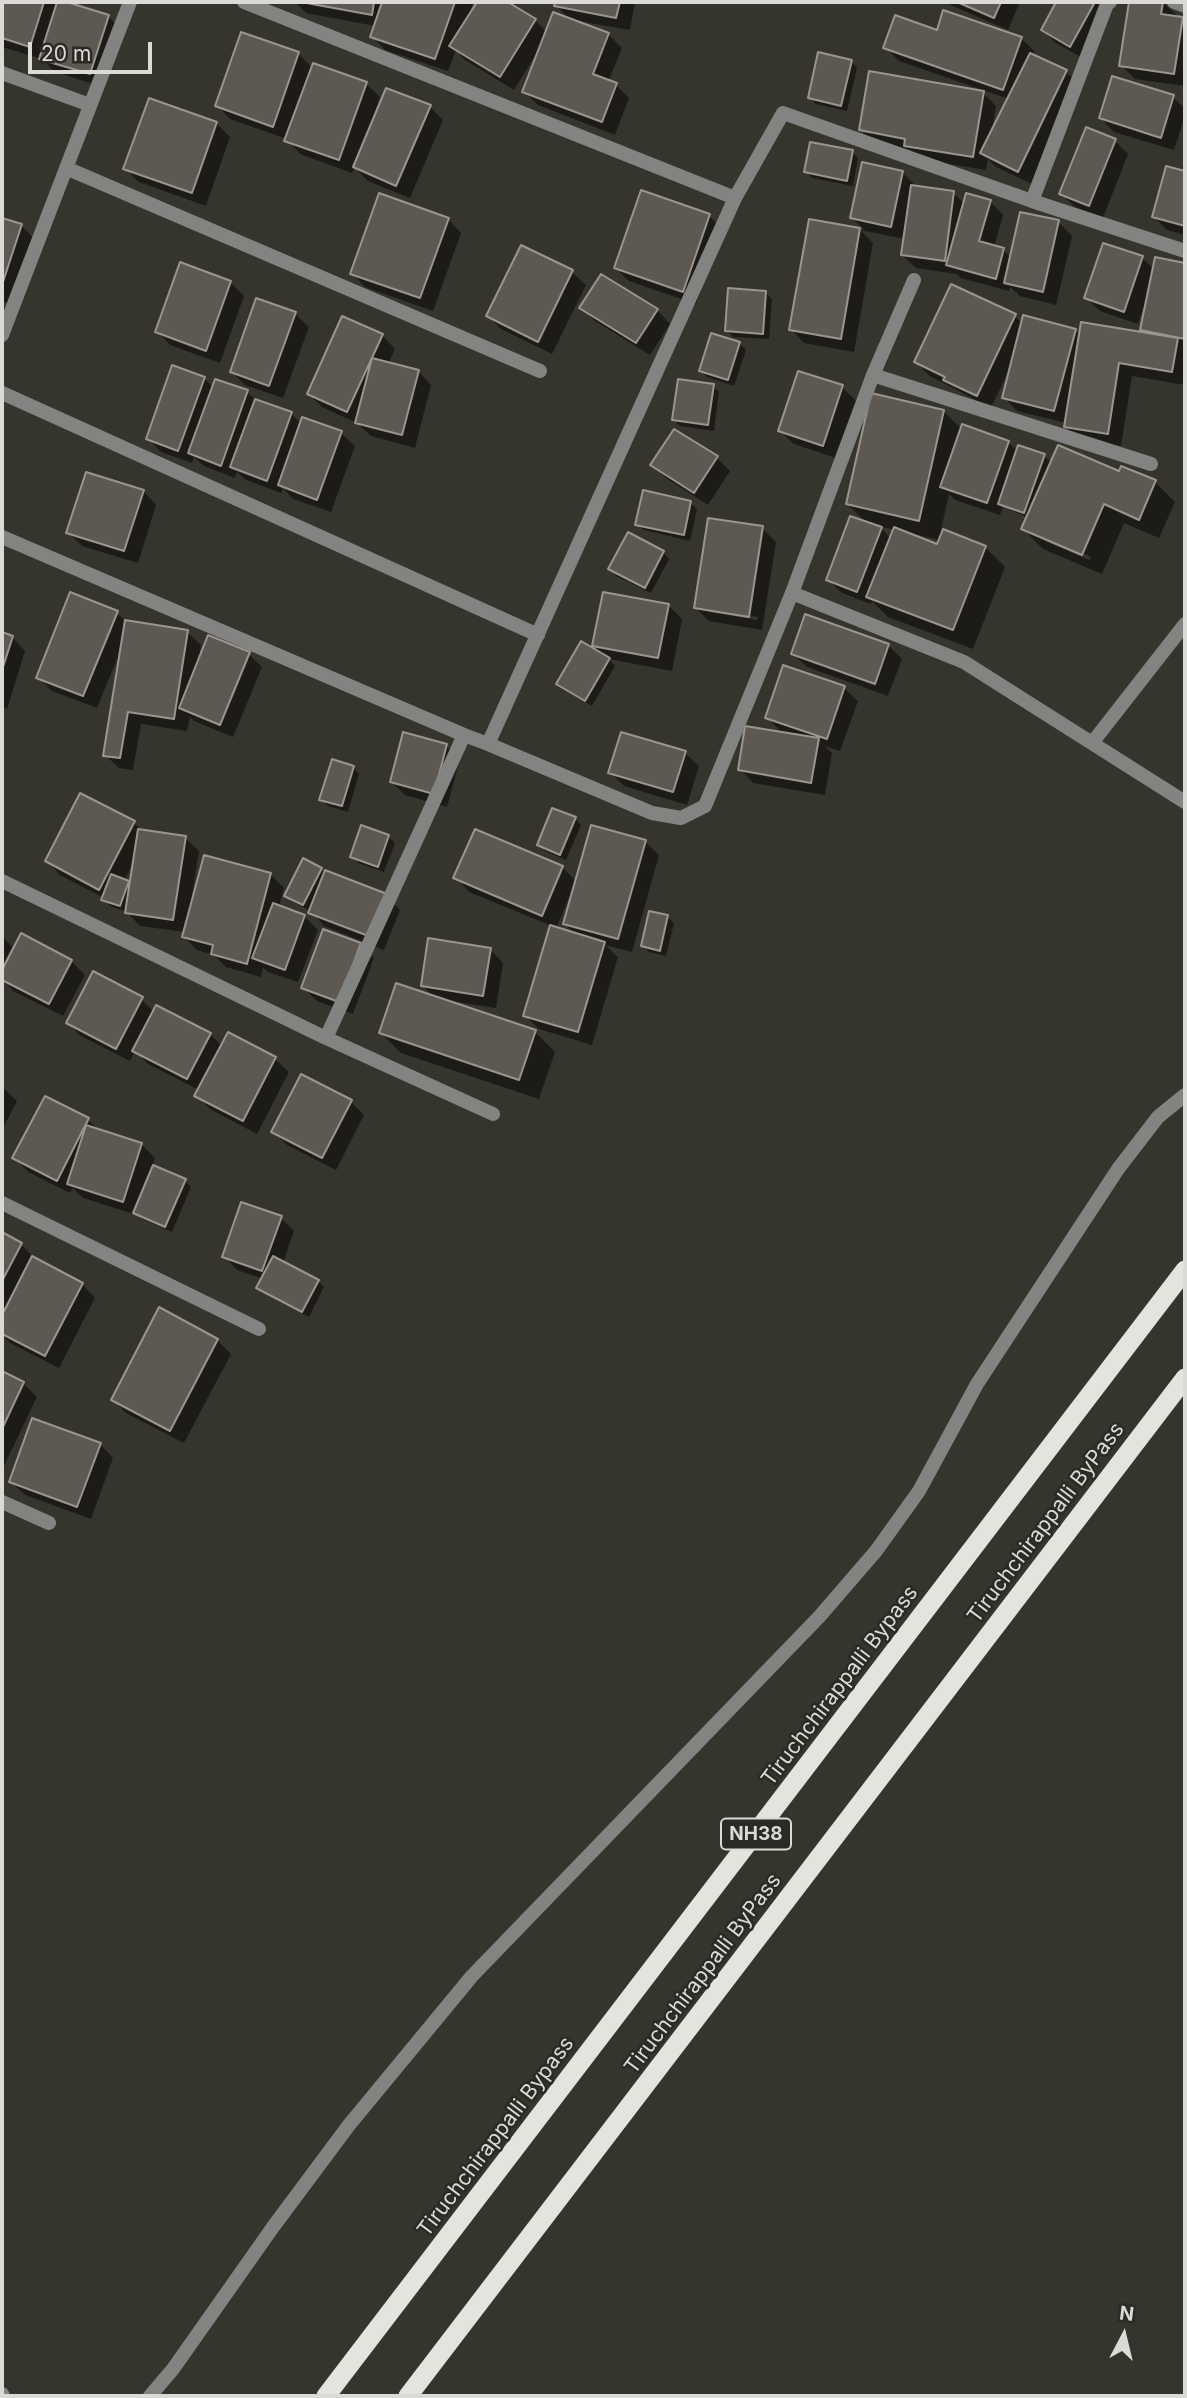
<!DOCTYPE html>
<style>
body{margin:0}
#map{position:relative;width:1187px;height:2398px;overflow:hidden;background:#35342d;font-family:Inter,sans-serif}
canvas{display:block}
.frame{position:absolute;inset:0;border:4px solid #dbdad6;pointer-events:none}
.north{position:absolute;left:1089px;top:2300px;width:70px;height:70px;-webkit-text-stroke:5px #2b2a24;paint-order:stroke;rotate:7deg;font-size:19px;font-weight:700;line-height:28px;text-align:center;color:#dbdad6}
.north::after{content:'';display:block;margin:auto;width:24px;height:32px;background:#dbdad6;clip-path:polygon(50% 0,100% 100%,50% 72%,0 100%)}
.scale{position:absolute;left:28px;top:42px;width:124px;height:32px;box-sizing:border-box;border:4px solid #dbdad6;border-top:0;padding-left:9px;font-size:21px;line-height:24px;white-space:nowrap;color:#dbdad6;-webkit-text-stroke:5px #2b2a24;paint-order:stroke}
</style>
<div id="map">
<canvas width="1187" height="2398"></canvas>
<div class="frame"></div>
<div class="north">N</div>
<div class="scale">20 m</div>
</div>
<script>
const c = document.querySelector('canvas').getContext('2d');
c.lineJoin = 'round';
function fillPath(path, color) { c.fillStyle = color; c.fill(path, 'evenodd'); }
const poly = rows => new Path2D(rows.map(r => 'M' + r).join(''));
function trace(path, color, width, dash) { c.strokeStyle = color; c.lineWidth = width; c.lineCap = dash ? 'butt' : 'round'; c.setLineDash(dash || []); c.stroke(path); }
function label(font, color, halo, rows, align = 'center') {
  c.font = font + ' Inter,sans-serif'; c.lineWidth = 5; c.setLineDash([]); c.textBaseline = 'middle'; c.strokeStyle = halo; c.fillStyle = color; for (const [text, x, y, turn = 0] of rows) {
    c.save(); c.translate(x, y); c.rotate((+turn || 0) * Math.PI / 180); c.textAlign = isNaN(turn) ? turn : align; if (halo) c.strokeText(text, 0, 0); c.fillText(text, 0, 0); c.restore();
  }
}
fillPath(poly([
 [2,2,61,2,108,16,121,30,103,87,55,72,42,59,2,47],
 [295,2,473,2,468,19,479,2,505,2,535,20,547,33,571,20,556,6,557,2,635,2,630,30,578,21,577,23,608,34,622,48,608,82,616,85,629,98,615,135,538,105,524,91,539,52,538,51,514,90,465,60,456,50,448,71,385,50,372,36,375,26,306,13],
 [944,2,1020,2,1008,30],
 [1058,2,1109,2,1084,59,1056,43,1043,30],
 [1131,2,1163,3,1185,22,1185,86,1135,79,1121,65],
 [938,32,1021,38,1035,52,1033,56,1066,72,1080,85,1032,184,996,167,988,159,986,170,919,159,911,150,874,143,861,130,982,92,996,106,992,130,1009,99,899,61,885,47],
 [298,53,313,69,314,66,366,84,380,97,374,115,430,107,443,120,410,198,368,181,354,167,352,173,300,154,287,139,230,119,217,105],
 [851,61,857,68,847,111,816,104,809,97],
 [1113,78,1173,97,1185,109,1185,116,1174,150,1114,132,1101,118],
 [216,123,230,137,206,206,139,182,125,168],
 [1115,141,1128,154,1103,218,1075,207,1061,193],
 [852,152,858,158,853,186,812,178,806,171],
 [1167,168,1185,173,1185,235,1167,230,1154,217],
 [902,172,916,186,953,193,965,204,990,201,1003,215,994,247,1003,250,1012,258,1058,222,1072,236,1056,305,1020,296,1010,287,1009,291,961,278,957,274,916,268,902,255,905,239,860,230,873,243,854,352,804,343,791,329,810,221,865,230,852,218],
 [709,216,723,229,696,304,629,281,616,268],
 [448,219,461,233,433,311,365,287,352,273],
 [2,220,21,225,34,239,13,305,2,301],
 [1142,258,1154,269,1156,259,1185,265,1185,385,1132,376,1121,446,1079,440,1065,426,1066,423,1017,411,1004,397,1010,372,1008,372,991,408,930,376,916,362,1015,316,1023,324,1075,330,1080,335,1141,333,1147,303,1145,302,1138,324,1100,311,1086,297],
 [572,272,586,285,552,354,501,329,488,316],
 [230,282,244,296,220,363,170,345,157,331],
 [765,292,772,299,769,339,733,337,727,330],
 [582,308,657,310,670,324,650,355,595,321],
 [295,314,309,327,283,398,245,385,232,372],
 [382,335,395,349,388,364,418,371,431,385,415,448,371,436,357,423,322,407,309,394],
 [739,343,746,350,734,386,707,377,701,371],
 [204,378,214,388,216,381,247,392,258,402,291,414,302,424,341,433,355,446,331,512,293,499,283,488,281,493,246,480,237,472,235,478,204,466,194,457,192,463,161,452,148,439],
 [713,386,719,392,714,431,680,426,674,420],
 [842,387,856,401,836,458,794,444,780,431],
 [943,411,962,429,1008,442,1018,452,1044,456,1052,463,1120,473,1155,482,1175,502,1159,538,1124,523,1102,574,1043,549,1023,529,1028,517,1003,507,1000,515,955,500,949,494,941,530,985,547,1005,567,973,649,888,617,872,601,871,604,842,593,828,580,868,524,847,504],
 [879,526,895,530,891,539],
 [913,534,940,540,938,546,913,536],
 [1045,537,1091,557,1089,560,1045,541],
 [717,458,730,471,708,505,666,478,652,465],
 [143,491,156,505,138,563,82,546,68,532],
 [690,503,697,509,690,541,644,530,637,524],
 [762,528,776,542,762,630,709,621,696,608],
 [709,609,758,617,757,620,709,612],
 [663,552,669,559,651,593,616,576,610,569],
 [668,605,682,619,672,671,609,659,615,666,592,706,565,690,559,684,602,654,594,645],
 [117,613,126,622,187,632,201,645,199,659,249,654,262,667,233,737,194,721,190,717,187,731,141,724,133,770,119,768,105,755,120,652,97,708,52,691,38,677],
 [2,634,12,637,25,651,7,709,2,707],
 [888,645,902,659,888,696,807,667,793,654],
 [844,688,858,701,840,751,824,746,832,753,825,795,753,783,740,769,783,734,767,717],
 [623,734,685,753,699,766,687,805,624,786,610,772],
 [446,746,460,759,447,807,405,795,392,782],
 [353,767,359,774,348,812,328,806,321,799],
 [575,818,581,825,566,860,545,851,539,845],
 [134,823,142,831,185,838,199,851,192,895,270,874,284,888,279,907,304,916,318,930,298,982,268,972,263,967,261,977,226,967,214,955,197,950,184,937,185,932,140,926,127,912,110,906,104,898,60,875,47,861],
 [134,862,131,886,124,881],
 [388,837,395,843,384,872,358,863,352,856],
 [645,842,659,855,632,952,605,945,618,957,592,1045,539,1029,525,1015,552,926,469,892,456,878,562,867,577,882],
 [572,890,574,891,565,924,576,935,556,929],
 [321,869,326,874,387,896,400,910,384,950,324,926,311,911,293,902,287,896],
 [667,917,674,923,666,956,649,952,643,946],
 [22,935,71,961,85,975,63,1016,13,991,2,979,2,974],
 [2,936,12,947,2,966],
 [360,944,374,958,353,1014,317,1001,303,987],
 [490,949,503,963,496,1008,451,1001,450,1003,535,1032,555,1052,539,1099,401,1053,381,1033,435,998,422,985],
 [141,999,154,1012,210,1034,222,1046,228,1034,275,1059,289,1072,257,1134,210,1109,197,1096,199,1090,148,1064,135,1051,130,1061,81,1036,68,1023],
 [2,1087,17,1101,2,1130],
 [351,1102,364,1115,336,1170,287,1145,273,1131],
 [88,1120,100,1131,141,1144,155,1158,152,1167,185,1181,191,1187,172,1232,142,1219,137,1215,83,1198,73,1188,70,1193,28,1172,15,1158],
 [281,1218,294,1231,283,1263,318,1281,324,1287,309,1317,265,1294,258,1288,263,1279,237,1270,224,1256],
 [2,1234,21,1244,34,1258,82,1284,95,1298,59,1368,10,1343,2,1335],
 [160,1310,217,1340,231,1354,184,1443,126,1413,113,1400],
 [2,1373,23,1383,37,1397,2,1470],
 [100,1444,113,1458,91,1519,25,1495,11,1482]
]), '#0007');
const building = poly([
 [2,2,44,2,30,47,2,38,2,2],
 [57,2,67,2,109,15,90,74,39,59,57,2],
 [301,2,374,2,372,15,301,2],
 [382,2,455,2,435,59,370,37,382,2],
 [477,2,508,2,536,19,500,77,449,46,477,2],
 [555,2,620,2,616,18,554,6,555,2],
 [957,2,1001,2,994,18,957,2],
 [1056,2,1095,2,1070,47,1041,30,1056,2],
 [1129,2,1163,2,1161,14,1183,17,1174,74,1119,66,1129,2],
 [943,10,1022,37,1003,90,883,48,895,15,937,30,943,10],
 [553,12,609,33,593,74,617,83,602,122,522,92,553,12],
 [241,32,299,52,273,127,215,106,241,32],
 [818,52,852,60,841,106,808,98,818,52],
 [1030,53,1067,70,1018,172,980,153,1030,53],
 [313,63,367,82,339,160,284,141,313,63],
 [869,71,984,91,973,157,904,146,905,139,859,130,869,71],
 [1112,76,1174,95,1161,138,1099,118,1112,76],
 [386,88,431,105,396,186,353,167,386,88],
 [149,98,217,122,192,193,123,169,149,98],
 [1086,127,1116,139,1089,206,1059,194,1086,127],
 [810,142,853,150,847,181,804,172,810,142],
 [862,162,903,171,891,227,850,218,862,162],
 [1166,166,1185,171,1185,226,1152,217,1166,166],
 [911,185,954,191,945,261,901,255,911,185],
 [641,190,710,214,683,292,614,268,641,190],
 [379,193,449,218,420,298,350,274,379,193],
 [966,193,991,200,979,241,1004,248,996,279,946,265,966,193],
 [1020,212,1059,220,1043,292,1004,283,1020,212],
 [2,218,22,224,2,285,2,218],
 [809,219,860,228,841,339,789,330,809,219],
 [1103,243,1143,256,1124,312,1084,298,1103,243],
 [521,245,573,270,538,342,486,316,521,245],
 [1155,257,1185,263,1185,339,1140,330,1155,257],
 [180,262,231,281,206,351,155,332,180,262],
 [601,274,658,309,636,343,579,308,601,274],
 [951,284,1016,314,977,396,943,380,945,377,914,362,951,284],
 [728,288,766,291,763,334,725,331,728,288],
 [256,298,296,312,269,386,230,372,256,298],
 [1023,315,1076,329,1054,411,1002,398,1023,315],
 [342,316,383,334,347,412,307,394,342,316],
 [1081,322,1178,338,1172,372,1119,363,1108,434,1064,427,1081,322],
 [711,333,740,342,728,380,699,371,711,333],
 [372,358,419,370,402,435,355,423,372,358],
 [172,365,205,377,178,451,146,439,172,365],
 [798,371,843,385,823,446,778,431,798,371],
 [215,379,248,390,221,466,188,453,215,379],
 [678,379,714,384,708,425,672,420,678,379],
 [871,393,944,410,919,521,846,504,871,393],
 [255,399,292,412,267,481,230,467,255,399],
 [302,417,342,431,317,500,278,485,302,417],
 [962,424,1009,441,987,503,940,487,962,424],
 [674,429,718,456,694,493,650,465,674,429],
 [1018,445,1045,454,1024,513,998,504,1018,445],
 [1058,445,1119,471,1121,466,1156,480,1139,520,1104,504,1082,555,1021,529,1058,445],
 [86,472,144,490,124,551,66,533,86,472],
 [643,490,691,501,684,535,635,525,643,490],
 [850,516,882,527,857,592,826,580,850,516],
 [708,518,763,526,749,617,694,608,708,518],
 [894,527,937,544,943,529,986,546,953,630,866,597,894,527],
 [628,532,664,551,645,588,608,569,628,532],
 [70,592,118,611,83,696,36,678,70,592],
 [603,592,669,604,658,658,592,646,603,592],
 [805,614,889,644,875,684,791,654,805,614],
 [125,620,188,630,174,719,128,712,120,758,103,756,125,620],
 [2,632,13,636,2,670,2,632],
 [208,635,250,652,220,725,179,708,208,635],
 [581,641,610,658,585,701,556,684,581,641],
 [783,665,845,686,827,739,765,718,783,665],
 [745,726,819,738,811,783,738,770,745,726],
 [403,732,447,744,434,794,390,782,403,732],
 [621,732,686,751,673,792,608,773,621,732],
 [332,759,354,766,342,806,319,800,332,759],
 [80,793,135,821,99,890,45,861,80,793],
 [552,808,576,817,560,855,537,845,552,808],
 [361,825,389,835,378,867,350,857,361,825],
 [591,825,646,840,618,939,563,924,591,825],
 [138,829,186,836,173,920,125,913,138,829],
 [475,829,563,866,542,916,453,878,475,829],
 [204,855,271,873,247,964,211,954,213,945,182,937,204,855],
 [303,858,322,868,303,905,284,896,303,858],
 [325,870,387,894,371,937,308,913,325,870],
 [111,874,129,881,120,906,101,900,111,874],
 [273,903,305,915,285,970,252,958,273,903],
 [649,911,668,915,660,951,641,946,649,911],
 [550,925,605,942,578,1032,523,1016,550,925],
 [323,929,361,943,339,1002,301,988,323,929],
 [21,933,72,960,49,1004,2,980,2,970,21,933],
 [428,938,491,948,483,996,421,986,428,938],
 [93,971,143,997,116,1049,66,1023,93,971],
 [396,983,536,1030,519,1080,379,1033,396,983],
 [156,1005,211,1033,187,1079,132,1051,156,1005],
 [228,1032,276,1057,243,1121,194,1096,228,1032],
 [301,1074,352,1100,322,1158,271,1132,301,1074],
 [45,1096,89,1118,57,1181,12,1158,45,1096],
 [86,1125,142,1143,123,1202,67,1184,86,1125],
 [153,1165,186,1179,165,1227,133,1213,153,1165],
 [241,1202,282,1216,262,1271,222,1257,241,1202],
 [2,1232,22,1243,2,1281,2,1232],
 [32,1256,83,1283,45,1356,2,1334,2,1315,32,1256],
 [273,1256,319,1280,302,1312,256,1288,273,1256],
 [159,1307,218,1339,170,1431,111,1400,159,1307],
 [2,1371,24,1382,2,1429,2,1371],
 [32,1418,101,1443,77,1507,9,1482,32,1418]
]);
fillPath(building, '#5d5952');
trace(building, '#9a968e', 2);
trace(poly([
 [150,2396,173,2369,273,2227,349,2125,472,1976,819,1617,876,1551,919,1491,977,1384,1118,1169,1158,1117,1185,1095]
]), '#838481', 14);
trace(poly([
 [244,2,735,198,488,744,464,735,326,1038],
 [1174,2,1185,6],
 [2,73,90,105],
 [66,168,540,371],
 [735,198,783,113,1032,201,1185,251],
 [1032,201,1107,4,1110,2],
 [2,335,130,2],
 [873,375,1151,464],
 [2,393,538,635],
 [2,537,464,735],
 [792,593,964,662,1185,802],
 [1092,743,1185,624],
 [488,744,652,813,681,818,705,806,792,593,873,375,914,280],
 [2,881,326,1038,493,1114],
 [2,1203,259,1329],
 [2,1502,49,1523],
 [2,2394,3,2396]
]), '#838481', 14);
trace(poly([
 [326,2396,1185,1270],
 [408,2396,1185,1378]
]), '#e2e5dd', 19);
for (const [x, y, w] of [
 [756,1834,70]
]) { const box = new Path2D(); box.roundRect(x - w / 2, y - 15.5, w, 31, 5); c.fillStyle = '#2b2a24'; c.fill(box); trace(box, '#dbdad6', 2); }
label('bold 19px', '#dbdad6', null, [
 ["NH38",756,1834]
]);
label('21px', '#dbdad6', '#2b2a24', [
 ["Tiruchchirappalli ByPass",1046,1523,-53],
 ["Tiruchchirappalli Bypass",840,1686,-53],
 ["Tiruchchirappalli ByPass",703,1974,-53],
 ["Tiruchchirappalli Bypass",496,2137,-53]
]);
</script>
